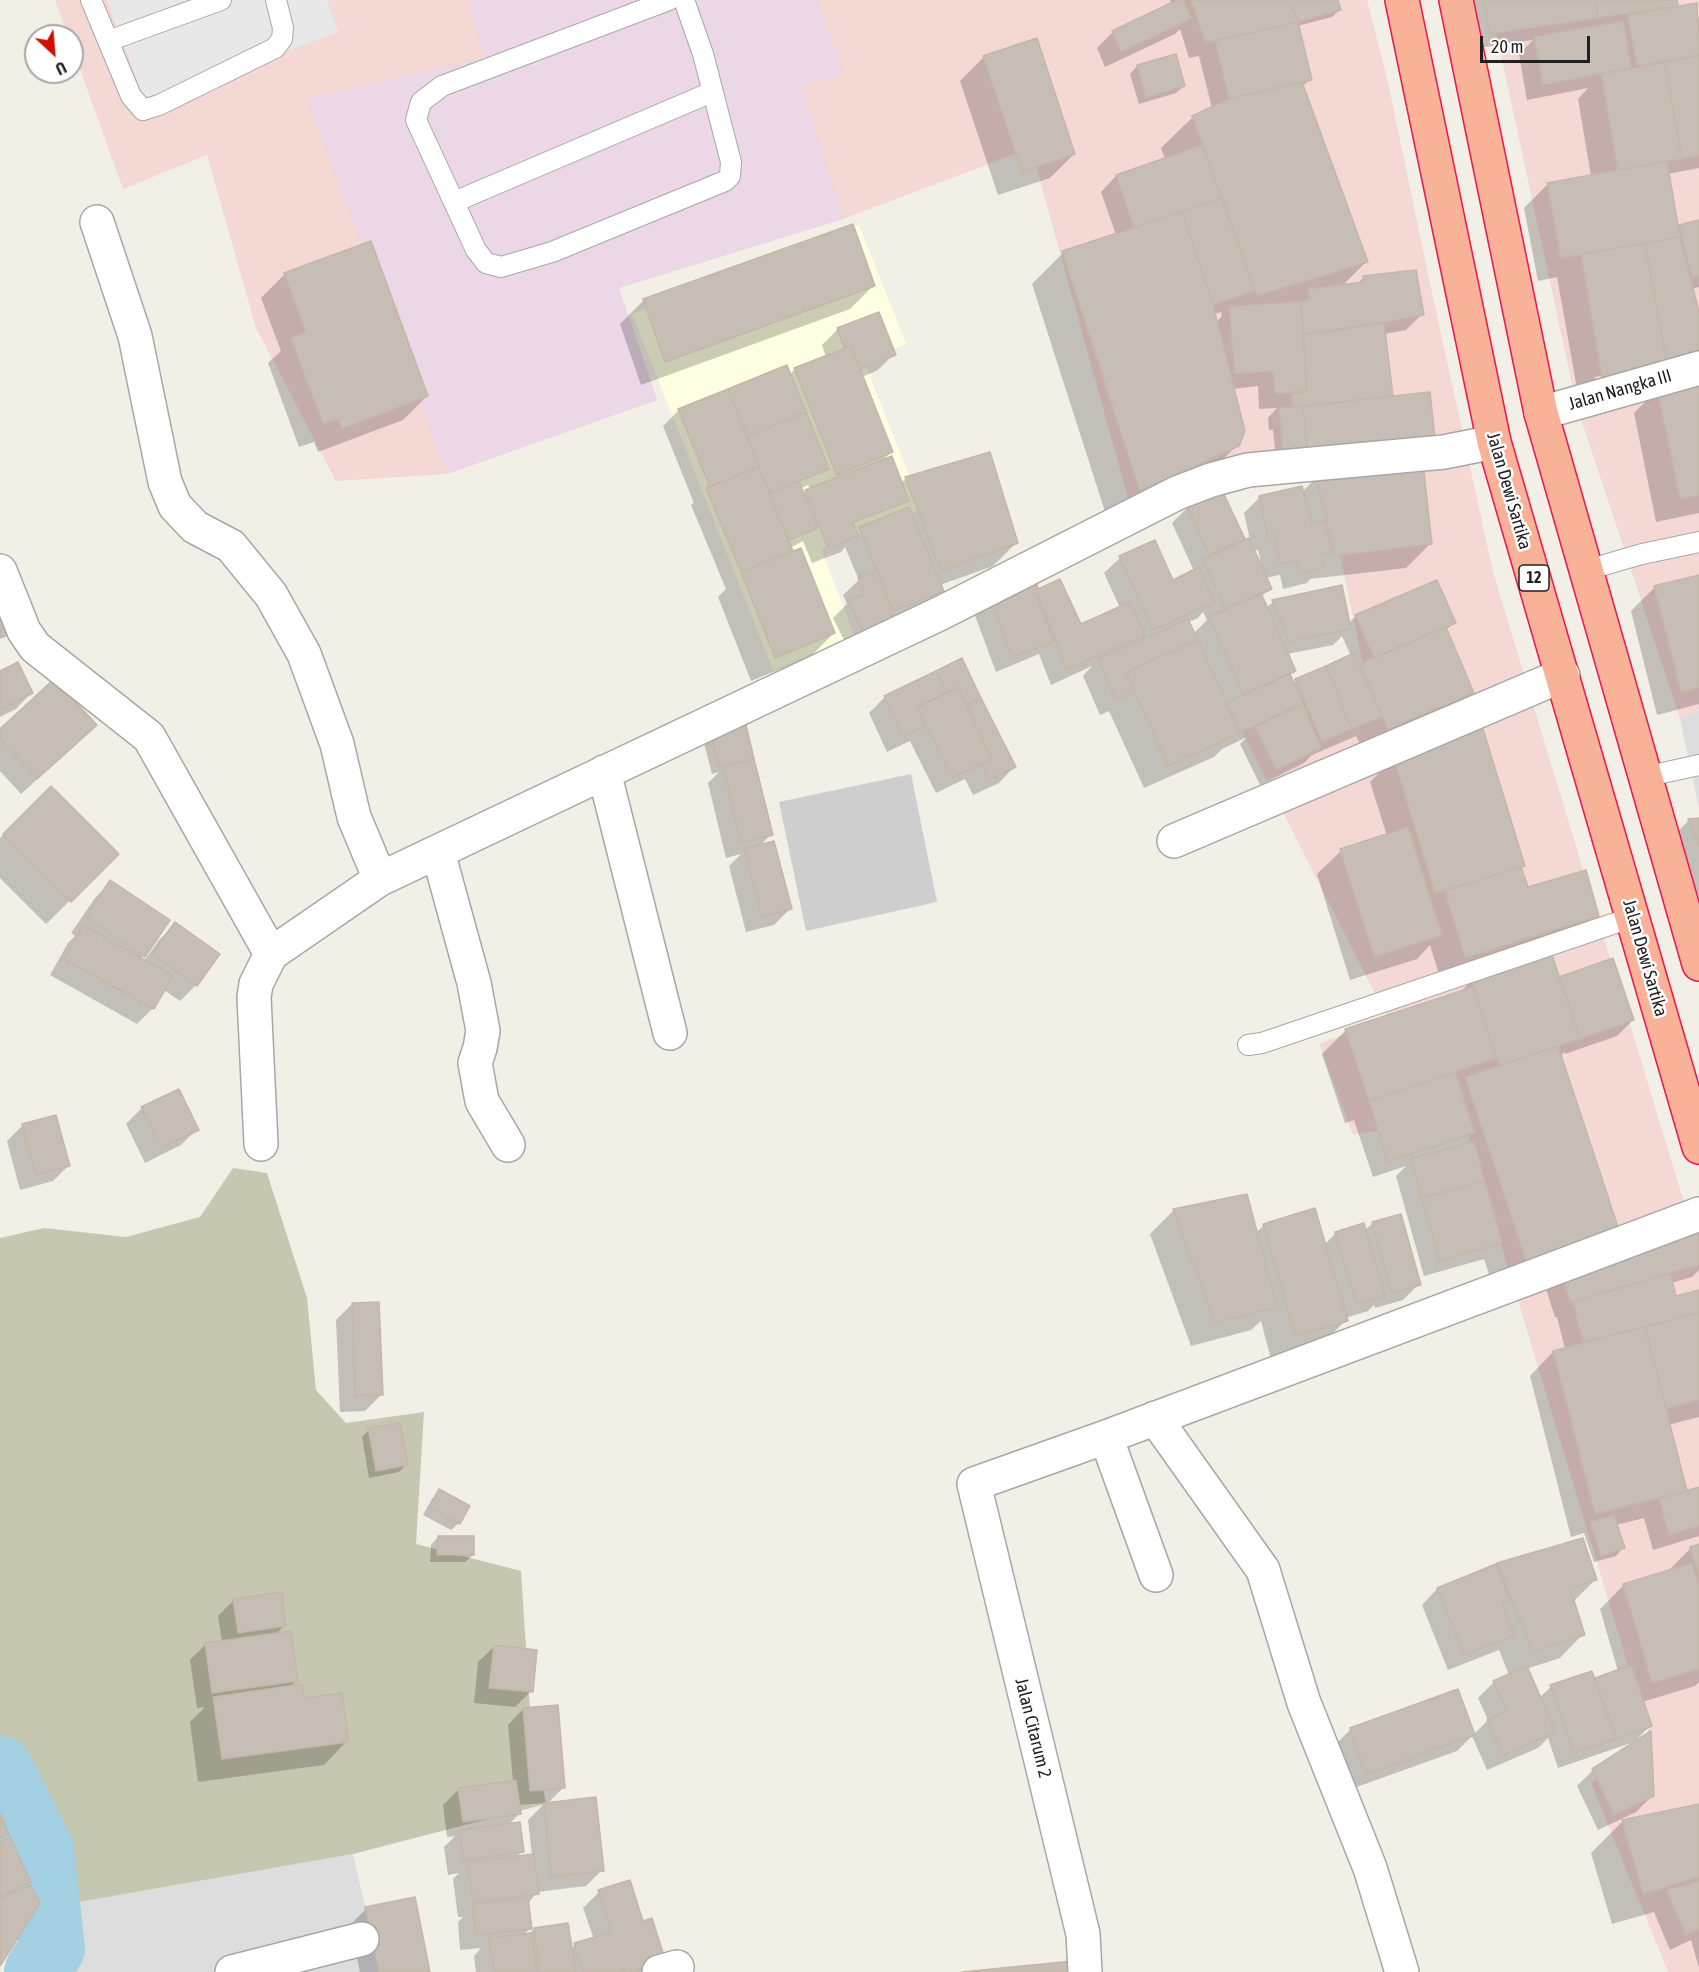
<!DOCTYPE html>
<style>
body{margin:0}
#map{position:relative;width:1699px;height:1972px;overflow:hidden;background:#f2efe6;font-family:"Asap Condensed",sans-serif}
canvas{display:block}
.north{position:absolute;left:24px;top:24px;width:60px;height:60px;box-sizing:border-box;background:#fff;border:2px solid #a6a6a6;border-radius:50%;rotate:154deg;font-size:16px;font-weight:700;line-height:24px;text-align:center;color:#202020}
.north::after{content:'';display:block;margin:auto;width:21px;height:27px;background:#d10f00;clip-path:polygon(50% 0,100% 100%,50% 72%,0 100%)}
.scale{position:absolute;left:1480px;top:36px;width:110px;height:27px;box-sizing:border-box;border:3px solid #202020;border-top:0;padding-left:8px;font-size:18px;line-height:21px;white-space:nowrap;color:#202020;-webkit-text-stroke:4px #fff;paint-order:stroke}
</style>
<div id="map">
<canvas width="1699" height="1972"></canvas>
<div class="north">U</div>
<div class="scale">20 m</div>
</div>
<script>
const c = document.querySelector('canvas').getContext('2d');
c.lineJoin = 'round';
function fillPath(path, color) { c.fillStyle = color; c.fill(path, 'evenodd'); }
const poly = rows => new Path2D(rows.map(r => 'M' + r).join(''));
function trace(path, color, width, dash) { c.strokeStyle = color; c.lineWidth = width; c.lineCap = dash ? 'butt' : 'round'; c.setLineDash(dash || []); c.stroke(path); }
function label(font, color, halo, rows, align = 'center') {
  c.font = font + ' "Asap Condensed",sans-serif'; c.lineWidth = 5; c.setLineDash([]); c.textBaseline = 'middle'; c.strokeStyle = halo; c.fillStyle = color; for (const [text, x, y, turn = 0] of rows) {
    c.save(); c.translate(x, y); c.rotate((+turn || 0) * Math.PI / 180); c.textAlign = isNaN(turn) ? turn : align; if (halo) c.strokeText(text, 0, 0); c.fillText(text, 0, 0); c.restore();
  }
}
fillPath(poly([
 [1699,710,1699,809,1680,718],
 [353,1854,380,1972,40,1972,79,1902]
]), '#dedddd');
fillPath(poly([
 [55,0,1367,0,1388,82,1428,274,1493,572,1699,1252,1699,1972,1668,1972,1591,1783,1652,1745,1462,1115,1353,1135,1319,1044,1387,1017,1239,726,1363,664,1325,484,1261,472,1136,527,1031,148,843,219,619,288,657,400,447,474,336,481,256,328,207,155,123,189,72,47,72,36,68,36],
 [1489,0,1699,0,1699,710,1680,718,1577,407]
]), '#f4d8d4');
fillPath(poly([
 [467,0,817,0,843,72,802,87,843,219,619,288,657,400,447,474,307,98,485,58]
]), '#ebd7e6');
fillPath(poly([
 [859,225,906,344,864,361,922,509,821,549,855,637,773,670,632,314]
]), '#fdffe2');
fillPath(poly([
 [911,774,937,902,806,931,779,802]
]), '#cecece');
fillPath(poly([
 [233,1168,267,1173,307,1298,316,1390,346,1423,424,1412,416,1544,521,1571,531,1725,546,1804,353,1854,79,1902,63,1847,0,1769,0,1238,44,1228,126,1237,200,1217]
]), '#c6c7b0');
fillPath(poly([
 [107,0,327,0,338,32,146,103]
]), '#e8e8e8');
fillPath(poly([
 [1170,0,1336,0,1339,10,1332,17,1297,26,1310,79,1302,87,1366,262,1341,287,1356,285,1363,278,1422,314,1406,330,1384,334,1391,398,1416,466,1430,544,1406,568,1310,579,1307,583,1283,589,1280,575,1265,578,1270,588,1261,597,1266,608,1273,602,1340,587,1348,624,1356,616,1454,622,1446,630,1473,692,1449,716,1364,752,1356,736,1312,755,1304,763,1260,785,1240,744,1247,737,1222,749,1214,757,1144,788,1109,711,1100,715,1083,676,1092,666,1051,685,1039,654,996,672,974,613,989,597,1033,591,1034,595,1037,592,1080,626,1120,608,1104,573,1120,558,1172,582,1194,571,1172,523,1188,507,1221,492,1245,542,1250,540,1244,513,1260,497,1302,492,1318,476,1276,458,1273,430,1269,430,1268,418,1277,408,1259,409,1258,386,1233,389,1237,445,1206,477,1108,521,1032,284,1063,253,1116,235,1101,192,1116,176,1165,159,1161,148,1193,117,1212,108,1199,56,1189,58,1180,29,1175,34,1105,67,1097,48,1113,32,1172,4],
 [1221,312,1222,316,1216,323,1214,314],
 [1258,550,1262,568,1253,551],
 [1203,612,1207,620,1193,634,1188,622,1198,618],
 [1342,636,1351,656,1296,680,1293,683,1289,675,1294,670,1287,654,1333,645],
 [1454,0,1676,0,1677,8,1696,5,1699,21,1699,168,1667,174,1677,230,1680,227,1699,222,1699,287,1692,289,1699,318,1699,367,1579,400,1557,277,1538,281,1524,208,1548,184,1591,176,1578,99,1588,88,1527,100,1519,54,1533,40,1473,49],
 [1640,368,1640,372,1595,380,1595,377],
 [1175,55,1184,86,1176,93,1139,104,1130,74,1137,66],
 [984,57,1074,154,1050,178,998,195,960,81],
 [852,226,874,285,850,309,641,385,620,324,643,301],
 [285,274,427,396,403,420,318,452,314,442,299,447,268,363,281,351,261,298],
 [878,314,894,354,878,370,862,377,892,451,881,462,901,483,905,479,989,454,1017,542,993,566,940,585,942,590,927,606,847,646,833,618,847,604,843,595,859,580,845,547,841,552,812,563,803,541,790,548,791,550,787,555,834,633,810,657,751,681,718,597,726,589,691,505,694,503,663,426,679,410,786,367,789,375,795,369,826,357,822,345,837,330],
 [808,485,810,489,803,494,801,488],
 [1699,381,1699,513,1656,522,1634,413,1658,389],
 [1699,576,1699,704,1657,715,1631,611,1655,587],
 [962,660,1014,767,999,783,973,795,965,779,936,793,910,741,887,752,869,713,885,697],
 [0,673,31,693,16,709,0,717],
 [0,731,79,741,21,794,0,771],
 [712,735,771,834,759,847,790,909,774,925,746,932,729,866,741,854,726,858,708,783,719,772,712,774,704,743],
 [1394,758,1523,865,1520,868,1526,889,1598,915,1574,939,1441,981,1430,945,1417,959,1350,980,1317,874,1341,851,1387,836,1370,782],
 [51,788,117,854,46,924,0,878,0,838],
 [1699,819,1699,897,1673,837,1688,821],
 [111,882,144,956,140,959,144,961,159,940,175,924,196,985,180,1001,163,989,153,1008,137,1024,50,975,68,943,75,936,71,933,95,898],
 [1558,979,1633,1020,1617,1036,1565,1054,1565,1052,1560,1056,1618,1233,1699,1233,1699,1270,1692,1277,1671,1283,1675,1298,1699,1292,1699,1417,1668,1425,1685,1492,1699,1488,1699,1536,1653,1550,1644,1518,1616,1525,1623,1548,1616,1556,1594,1562,1584,1533,1571,1537,1530,1376,1553,1352,1565,1349,1557,1317,1555,1317,1546,1289,1496,1295,1484,1259,1424,1276,1396,1176,1406,1166,1373,1177,1354,1120,1345,1123,1322,1054,1345,1031,1459,993,1472,981],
 [142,1108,197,1129,181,1145,145,1163,126,1124],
 [23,1125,68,1166,53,1181,20,1190,7,1141],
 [1174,1210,1256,1233,1264,1225,1324,1245,1336,1233,1364,1231,1373,1223,1419,1284,1403,1300,1375,1308,1374,1305,1368,1311,1345,1318,1346,1320,1322,1344,1271,1359,1261,1321,1251,1330,1191,1346,1150,1234],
 [352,1304,381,1395,365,1411,340,1412,336,1320],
 [369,1430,406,1465,399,1472,369,1478,362,1437],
 [439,1491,459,1523,451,1530,423,1515,432,1499],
 [438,1537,473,1555,465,1562,430,1562,431,1545],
 [1699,1546,1699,1682,1695,1686,1642,1702,1650,1726,1635,1741,1652,1796,1636,1812,1598,1830,1577,1786,1593,1770,1634,1742,1558,1768,1548,1738,1538,1748,1487,1770,1472,1736,1457,1751,1351,1789,1335,1745,1351,1729,1473,1735,1488,1720,1478,1698,1494,1682,1509,1675,1499,1650,1448,1670,1422,1605,1437,1589,1498,1564,1595,1580,1573,1602,1583,1634,1560,1658,1526,1669,1539,1698,1551,1687,1594,1680,1618,1671,1600,1609,1624,1585,1667,1572,1691,1548],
 [234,1600,285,1625,275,1635,297,1680,289,1688,347,1741,324,1765,198,1782,190,1722,205,1707,197,1708,190,1660,206,1644,222,1642,218,1616],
 [494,1647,531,1691,515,1707,474,1703,478,1662],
 [523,1709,564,1787,547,1804,602,1870,586,1886,537,1892,528,1904,530,1928,524,1935,529,1934,534,1929,571,1949,575,1945,594,1939,583,1908,599,1892,646,1972,476,1972,474,1956,481,1948,460,1950,458,1922,463,1917,458,1917,453,1879,459,1873,448,1875,444,1847,455,1836,447,1837,443,1805,459,1789,513,1782,508,1725],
 [545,1803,528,1820,532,1855,516,1857,522,1851,508,1825,519,1814,518,1805],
 [1699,1806,1699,1968,1691,1940,1670,1950,1654,1912,1612,1924,1591,1853,1622,1822],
 [0,1844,30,1882,20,1891,0,1963],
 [366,1909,428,1972,360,1972,350,1925]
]), '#0003');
trace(poly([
 [0,1769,41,1851,52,1948,37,1972]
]), '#a3d0e3', 66);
const building = poly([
 [1177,0,1183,0,1192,18,1121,52,1112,31,1177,0],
 [1191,0,1289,0,1298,22,1205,43,1191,0],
 [1289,0,1338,0,1341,10,1298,22,1289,0],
 [1484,0,1595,0,1598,18,1489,34,1484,0],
 [1595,0,1677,0,1678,6,1598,18,1595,0],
 [1697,3,1699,55,1637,66,1628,15,1697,3],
 [1623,21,1631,68,1543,85,1534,37,1623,21],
 [1298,22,1312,80,1229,99,1215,41,1298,22],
 [1037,38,1075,154,1022,172,983,56,1037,38],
 [1176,54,1185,86,1146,98,1137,65,1176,54],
 [1699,56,1699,156,1682,159,1665,62,1699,56],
 [1665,62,1682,159,1618,170,1601,74,1665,62],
 [1302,82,1368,262,1257,296,1192,116,1229,99,1302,82],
 [1202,145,1222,198,1134,228,1116,175,1202,145],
 [1667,161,1680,237,1561,258,1547,183,1667,161],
 [1222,198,1255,291,1213,305,1182,212,1222,198],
 [1182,212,1213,305,1245,431,1239,446,1140,491,1062,251,1182,212],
 [1699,220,1699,276,1692,278,1679,225,1699,220],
 [853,224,875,286,665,362,643,299,853,224],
 [1680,237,1699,312,1699,359,1667,365,1645,243,1680,237],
 [371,241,428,396,342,429,338,419,323,424,291,338,306,332,284,273,371,241],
 [1645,243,1667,365,1602,377,1581,254,1645,243],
 [1416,270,1424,315,1336,331,1303,334,1301,301,1310,299,1308,289,1363,282,1363,276,1416,270],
 [1301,301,1307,392,1275,394,1273,371,1235,374,1229,307,1301,301],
 [879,312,896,355,860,369,851,346,844,348,837,328,879,312],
 [1384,322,1393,396,1293,407,1291,392,1307,392,1303,334,1384,322],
 [851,346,893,452,837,475,794,368,851,346],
 [787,365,806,412,747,436,728,389,787,365],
 [1699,379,1699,495,1680,499,1657,388,1699,379],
 [728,389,759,467,710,487,678,409,728,389],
 [1430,392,1436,448,1308,455,1303,406,1430,392],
 [1303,406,1308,455,1283,451,1279,408,1303,406],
 [806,412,829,469,769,493,747,436,806,412],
 [990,452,1018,543,941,571,905,477,990,452],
 [892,456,909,501,853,522,858,536,828,548,805,490,892,456],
 [1423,464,1432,544,1335,556,1316,476,1423,464],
 [759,467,793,551,741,572,706,488,759,467],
 [799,481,818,528,789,540,769,493,799,481],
 [1302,486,1311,523,1324,520,1331,552,1321,554,1324,567,1299,574,1295,560,1280,564,1274,535,1268,537,1259,496,1302,486],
 [1222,490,1245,539,1209,555,1187,506,1222,490],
 [909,507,944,591,893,611,859,527,909,507],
 [1249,538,1272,589,1225,610,1203,560,1249,538],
 [1155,540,1173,580,1199,567,1215,602,1153,630,1119,556,1155,540],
 [801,548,835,633,775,658,741,572,801,548],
 [877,571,893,611,890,613,893,618,863,632,848,601,865,594,858,578,877,571],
 [1699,575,1699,687,1681,692,1654,586,1699,575],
 [1035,578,1038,588,1034,590,1054,642,1012,657,989,596,1035,578],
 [1060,579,1081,624,1130,602,1145,635,1067,670,1036,590,1060,579],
 [1437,580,1456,623,1374,658,1355,615,1437,580],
 [1342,585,1351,629,1289,642,1272,600,1342,585],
 [1261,593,1296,671,1243,694,1209,617,1261,593],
 [0,614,10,634,0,638,0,614],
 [1188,619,1198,640,1126,672,1135,692,1116,700,1098,659,1188,619],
 [1446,627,1474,693,1388,729,1359,664,1446,627],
 [1198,640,1240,733,1168,766,1126,672,1198,640],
 [1354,653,1382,717,1352,729,1326,666,1354,653],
 [962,658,981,698,966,705,957,687,947,693,936,671,962,658],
 [18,662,33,693,0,710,0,671,18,662],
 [1326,666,1352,729,1322,742,1295,679,1326,666],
 [936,671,947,693,917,707,926,726,903,737,884,696,936,671],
 [1290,674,1303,703,1240,733,1226,703,1290,674],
 [54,679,97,725,37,779,0,738,0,729,54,679],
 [957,687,992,759,952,778,917,707,957,687],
 [981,698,1016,767,989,780,982,764,992,759,966,705,981,698],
 [1303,704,1321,748,1276,770,1255,727,1303,704],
 [746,725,754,759,719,767,711,734,746,725],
 [1483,729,1525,866,1435,893,1393,756,1483,729],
 [754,759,773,835,741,843,723,766,754,759],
 [51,786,119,854,71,902,3,834,51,786],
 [1699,818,1699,846,1688,819,1699,818],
 [1408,827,1442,935,1374,957,1340,849,1408,827],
 [774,841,792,909,762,917,744,849,774,841],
 [1521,867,1528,887,1586,870,1599,916,1465,958,1445,891,1521,867],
 [110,880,170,920,145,957,86,917,110,880],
 [175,922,220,954,197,986,152,954,175,922],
 [83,925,173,976,154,1009,64,959,83,925],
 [1551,952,1580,1039,1499,1066,1471,979,1551,952],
 [1613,958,1634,1020,1580,1039,1559,977,1613,958],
 [1473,987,1496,1058,1369,1101,1345,1029,1473,987],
 [1558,1046,1620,1233,1527,1265,1465,1077,1558,1046],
 [1455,1072,1475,1133,1388,1162,1369,1101,1455,1072],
 [179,1089,199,1130,161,1148,141,1107,179,1089],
 [56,1115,70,1166,36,1175,22,1124,56,1115],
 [1474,1141,1485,1181,1422,1198,1411,1159,1474,1141],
 [1485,1181,1502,1243,1440,1261,1422,1198,1485,1181],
 [1247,1194,1277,1307,1215,1323,1173,1209,1247,1194],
 [1315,1208,1348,1321,1295,1336,1263,1224,1315,1208],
 [1401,1214,1421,1285,1391,1293,1372,1222,1401,1214],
 [1364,1223,1385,1296,1357,1304,1335,1232,1364,1223],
 [1699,1232,1699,1265,1570,1302,1561,1271,1699,1232],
 [1670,1273,1676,1296,1699,1290,1699,1313,1583,1342,1573,1302,1670,1273],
 [379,1302,383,1395,355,1396,352,1303,379,1302],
 [1699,1313,1699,1400,1666,1408,1645,1327,1699,1313],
 [1645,1327,1687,1491,1595,1514,1553,1351,1645,1327],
 [400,1423,408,1465,376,1471,368,1428,400,1423],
 [1699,1487,1699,1526,1669,1535,1659,1499,1699,1487],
 [439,1489,470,1506,460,1524,429,1507,439,1489],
 [1614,1515,1625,1548,1601,1556,1590,1522,1614,1515],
 [438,1536,474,1536,474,1555,437,1555,438,1536],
 [1583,1538,1597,1580,1570,1588,1585,1635,1533,1652,1497,1563,1583,1538],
 [1699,1544,1699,1576,1690,1547,1699,1544],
 [1692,1563,1699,1586,1699,1669,1652,1683,1623,1584,1692,1563],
 [1496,1564,1510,1600,1502,1603,1515,1635,1464,1655,1437,1588,1496,1564],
 [282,1592,286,1626,238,1633,233,1599,282,1592],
 [291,1631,298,1681,212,1693,205,1643,291,1631],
 [494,1645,537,1650,533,1692,489,1688,494,1645],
 [1631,1665,1652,1726,1616,1739,1595,1678,1631,1665],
 [1527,1666,1556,1732,1503,1755,1487,1720,1507,1711,1493,1681,1527,1666],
 [1592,1671,1616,1739,1574,1753,1550,1685,1592,1671],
 [302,1684,304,1698,342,1693,349,1742,222,1759,213,1697,302,1684],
 [1458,1689,1475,1735,1366,1774,1350,1728,1458,1689],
 [558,1705,565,1788,530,1791,523,1708,558,1705],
 [1651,1731,1654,1796,1614,1815,1592,1769,1651,1731],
 [516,1780,521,1814,463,1822,458,1788,516,1780],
 [596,1797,604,1871,551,1877,544,1803,596,1797],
 [1699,1804,1699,1877,1643,1894,1622,1820,1699,1804],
 [0,1814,9,1834,0,1838,0,1814],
 [520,1822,524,1852,463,1860,459,1830,520,1822],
 [10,1837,31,1882,0,1897,0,1842,10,1837],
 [534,1854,539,1894,473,1902,468,1862,534,1854],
 [630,1880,643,1921,652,1918,664,1956,656,1964,631,1972,624,1972,623,1969,615,1972,583,1972,574,1943,612,1932,598,1890,630,1880],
 [1699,1881,1699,1929,1686,1935,1667,1890,1699,1881],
 [31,1885,40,1903,0,1966,0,1899,31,1885],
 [415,1897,430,1972,379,1972,365,1907,415,1897],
 [528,1898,532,1929,476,1935,473,1904,528,1898],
 [568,1923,576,1972,540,1972,534,1928,568,1923],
 [531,1933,537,1972,494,1972,489,1938,531,1933],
 [1072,1961,1073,1972,962,1972,1072,1961]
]);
fillPath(building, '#c6beb5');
trace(building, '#c5b6a7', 1.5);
const service = poly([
 [91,0,131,96,143,110,159,105,275,48,282,39,283,28,276,0],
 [669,0,442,86,421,102,416,120,476,250,486,263,501,267,552,252,725,181,730,176,731,162,703,54,684,0],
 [108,41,221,0],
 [454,202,712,92],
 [1587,570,1642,554,1699,542],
 [1644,777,1699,765],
 [1248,1045,1262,1043,1633,917]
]);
const minor = poly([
 [97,222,135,336,165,482,175,506,195,527,231,546,271,595,304,654,337,744,354,817,380,879],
 [1541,413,1699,368],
 [0,571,24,631,35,647,149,737,271,954],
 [604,772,670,1033],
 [1174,841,1563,675],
 [438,852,474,983,483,1031,480,1048,475,1063,482,1101,508,1145],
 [261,1144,254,997,256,984,271,954,380,879,941,613,1177,493,1211,480,1248,470,1444,452,1494,442],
 [1155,1418,1263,1570,1304,1703,1370,1868,1402,1972],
 [1106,1437,1156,1575],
 [232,1972,362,1939],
 [659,1972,677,1967],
 [1085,1972,1083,1934,974,1484,1106,1437,1699,1214]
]);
const trunk = poly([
 [1402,0,1494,442,1699,1147],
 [1456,0,1541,413,1699,964]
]);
trace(service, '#a7a7a7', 22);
trace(minor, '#a7a7a7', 36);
trace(trunk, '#ec1751', 36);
trace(service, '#fff', 20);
trace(minor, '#fff', 33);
trace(trunk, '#f7b298', 33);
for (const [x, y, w] of [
 [1534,578,30]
]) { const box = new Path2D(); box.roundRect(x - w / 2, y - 13, w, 26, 4.5); c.fillStyle = '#fff'; c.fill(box); trace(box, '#202020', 1.5); }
label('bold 16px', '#202020', null, [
 ["12",1534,578]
]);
label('18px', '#202020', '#fff', [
 ["Jalan Nangka III",1620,390,-16],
 ["Jalan Dewi Sartika",1509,491,74],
 ["Jalan Dewi Sartika",1645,958,74],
 ["Jalan Citarum 2",1033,1728,76]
]);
</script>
